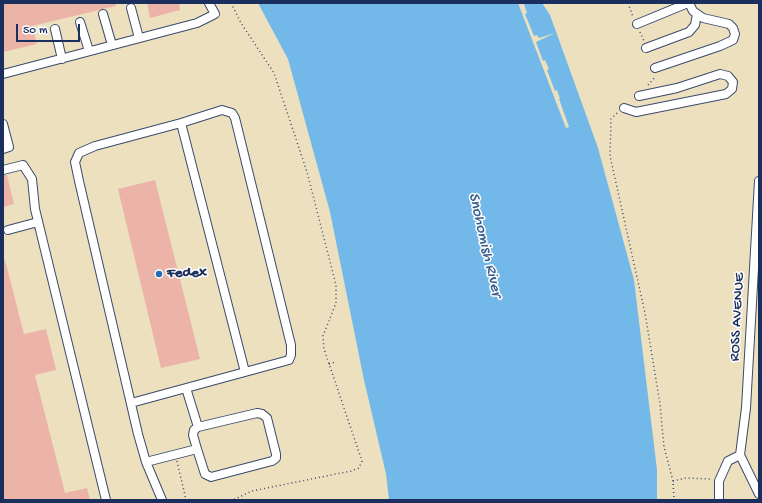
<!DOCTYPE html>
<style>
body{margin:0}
#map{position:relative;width:762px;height:503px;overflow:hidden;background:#ece0be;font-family:"Gochi Hand",sans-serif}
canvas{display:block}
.frame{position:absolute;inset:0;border:4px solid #1b2f5e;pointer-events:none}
.scale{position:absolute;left:16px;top:24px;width:64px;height:18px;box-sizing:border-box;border:2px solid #1b2f5e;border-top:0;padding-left:5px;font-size:12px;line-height:14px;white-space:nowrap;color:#1b2f5e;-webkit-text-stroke:3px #fff;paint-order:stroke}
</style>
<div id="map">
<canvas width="762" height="503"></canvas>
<div class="frame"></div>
<div class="scale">50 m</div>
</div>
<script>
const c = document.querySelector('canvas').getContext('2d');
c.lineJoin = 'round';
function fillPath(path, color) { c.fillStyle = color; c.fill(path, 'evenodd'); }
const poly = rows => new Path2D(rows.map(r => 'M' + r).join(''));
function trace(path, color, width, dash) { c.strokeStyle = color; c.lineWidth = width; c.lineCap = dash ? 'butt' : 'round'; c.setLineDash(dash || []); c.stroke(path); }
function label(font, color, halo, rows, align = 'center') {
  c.font = font + ' "Gochi Hand",sans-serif'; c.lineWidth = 3; c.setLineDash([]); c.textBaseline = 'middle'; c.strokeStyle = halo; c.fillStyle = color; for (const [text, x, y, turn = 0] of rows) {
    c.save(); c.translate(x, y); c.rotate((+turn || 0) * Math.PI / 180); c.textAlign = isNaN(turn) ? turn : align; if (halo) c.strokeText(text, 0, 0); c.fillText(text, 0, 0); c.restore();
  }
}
fillPath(poly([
 [258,3,542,3,550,15,598,148,634,280,657,470,657,500,389,500,386,474,364,380,330,212,288,59]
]), '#72b9e9');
fillPath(poly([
 [518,3,524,4,527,13,525,14,534,36,537,35,539,38,555,33,536,42,543,61,545,60,549,69,547,70,555,91,557,90,560,99,559,99,569,127,566,128]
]), '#ece0be');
fillPath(poly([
 [3,3,116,3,116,6,32,26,37,44,3,52],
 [147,3,179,3,180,10,150,18],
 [3,175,7,175,14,204,3,207],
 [155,180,200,359,161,368,118,189],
 [3,260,5,260,24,334,46,329,56,370,35,375,65,493,87,488,90,500,3,500]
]), '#ecb3a8');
const minor = poly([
 [131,8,139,38],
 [103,14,112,45],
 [80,22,89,51],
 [637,24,688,3],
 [55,29,62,59],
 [646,48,689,32,695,25,697,14],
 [655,68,720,46,733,40,735,34,733,28,729,24,703,18,693,11,689,3],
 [3,74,197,23,215,14,209,3],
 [624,108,636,112,726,94,732,89,733,82,728,76,720,74,677,88,639,96],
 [181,123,222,110,232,113,235,118,291,345,291,355,289,360,245,372],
 [3,124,9,147,3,149],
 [3,170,23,165,32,179,35,209,106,500],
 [8,230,38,222],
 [186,388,198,427],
 [131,403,245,372,181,123,95,146,79,153,75,162,79,181,138,434,146,462,162,500],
 [740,455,746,408,759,181],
 [740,455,759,494],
 [146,462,197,449,193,435,194,430,198,427,257,413,262,414,267,418,276,454,276,458,272,461,211,477,205,474,197,449],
 [719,500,719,481,728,461,740,455]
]);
trace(minor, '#3a4a6c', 10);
trace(poly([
 [231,3,241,23,274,73,307,172,336,285,336,303,323,336,324,349,362,461,359,468,351,471,252,491,233,500],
 [628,3,633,17],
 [640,32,644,41],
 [648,85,656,76],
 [617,113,611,119,610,156,645,313,660,404,664,447,673,481,674,500],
 [329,364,335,362],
 [177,461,186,500],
 [673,481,686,478,711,479]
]), '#3a4a6c', 1.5, [1, 3]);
trace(minor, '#fff', 8);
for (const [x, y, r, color] of [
 [159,274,4,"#1f6fb2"]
]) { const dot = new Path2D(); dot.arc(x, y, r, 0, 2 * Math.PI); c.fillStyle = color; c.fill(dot); trace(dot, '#fff', 1.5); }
label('bold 15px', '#1b2f5e', '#fff', [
 ["Fedex",167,274]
], 'left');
label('15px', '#1b2f5e', '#fff', [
 ["ROSS AVENUE",738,317,-87]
]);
label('italic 16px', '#395f8f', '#fff', [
 ["Snohomish River",484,245,77]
]);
</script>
